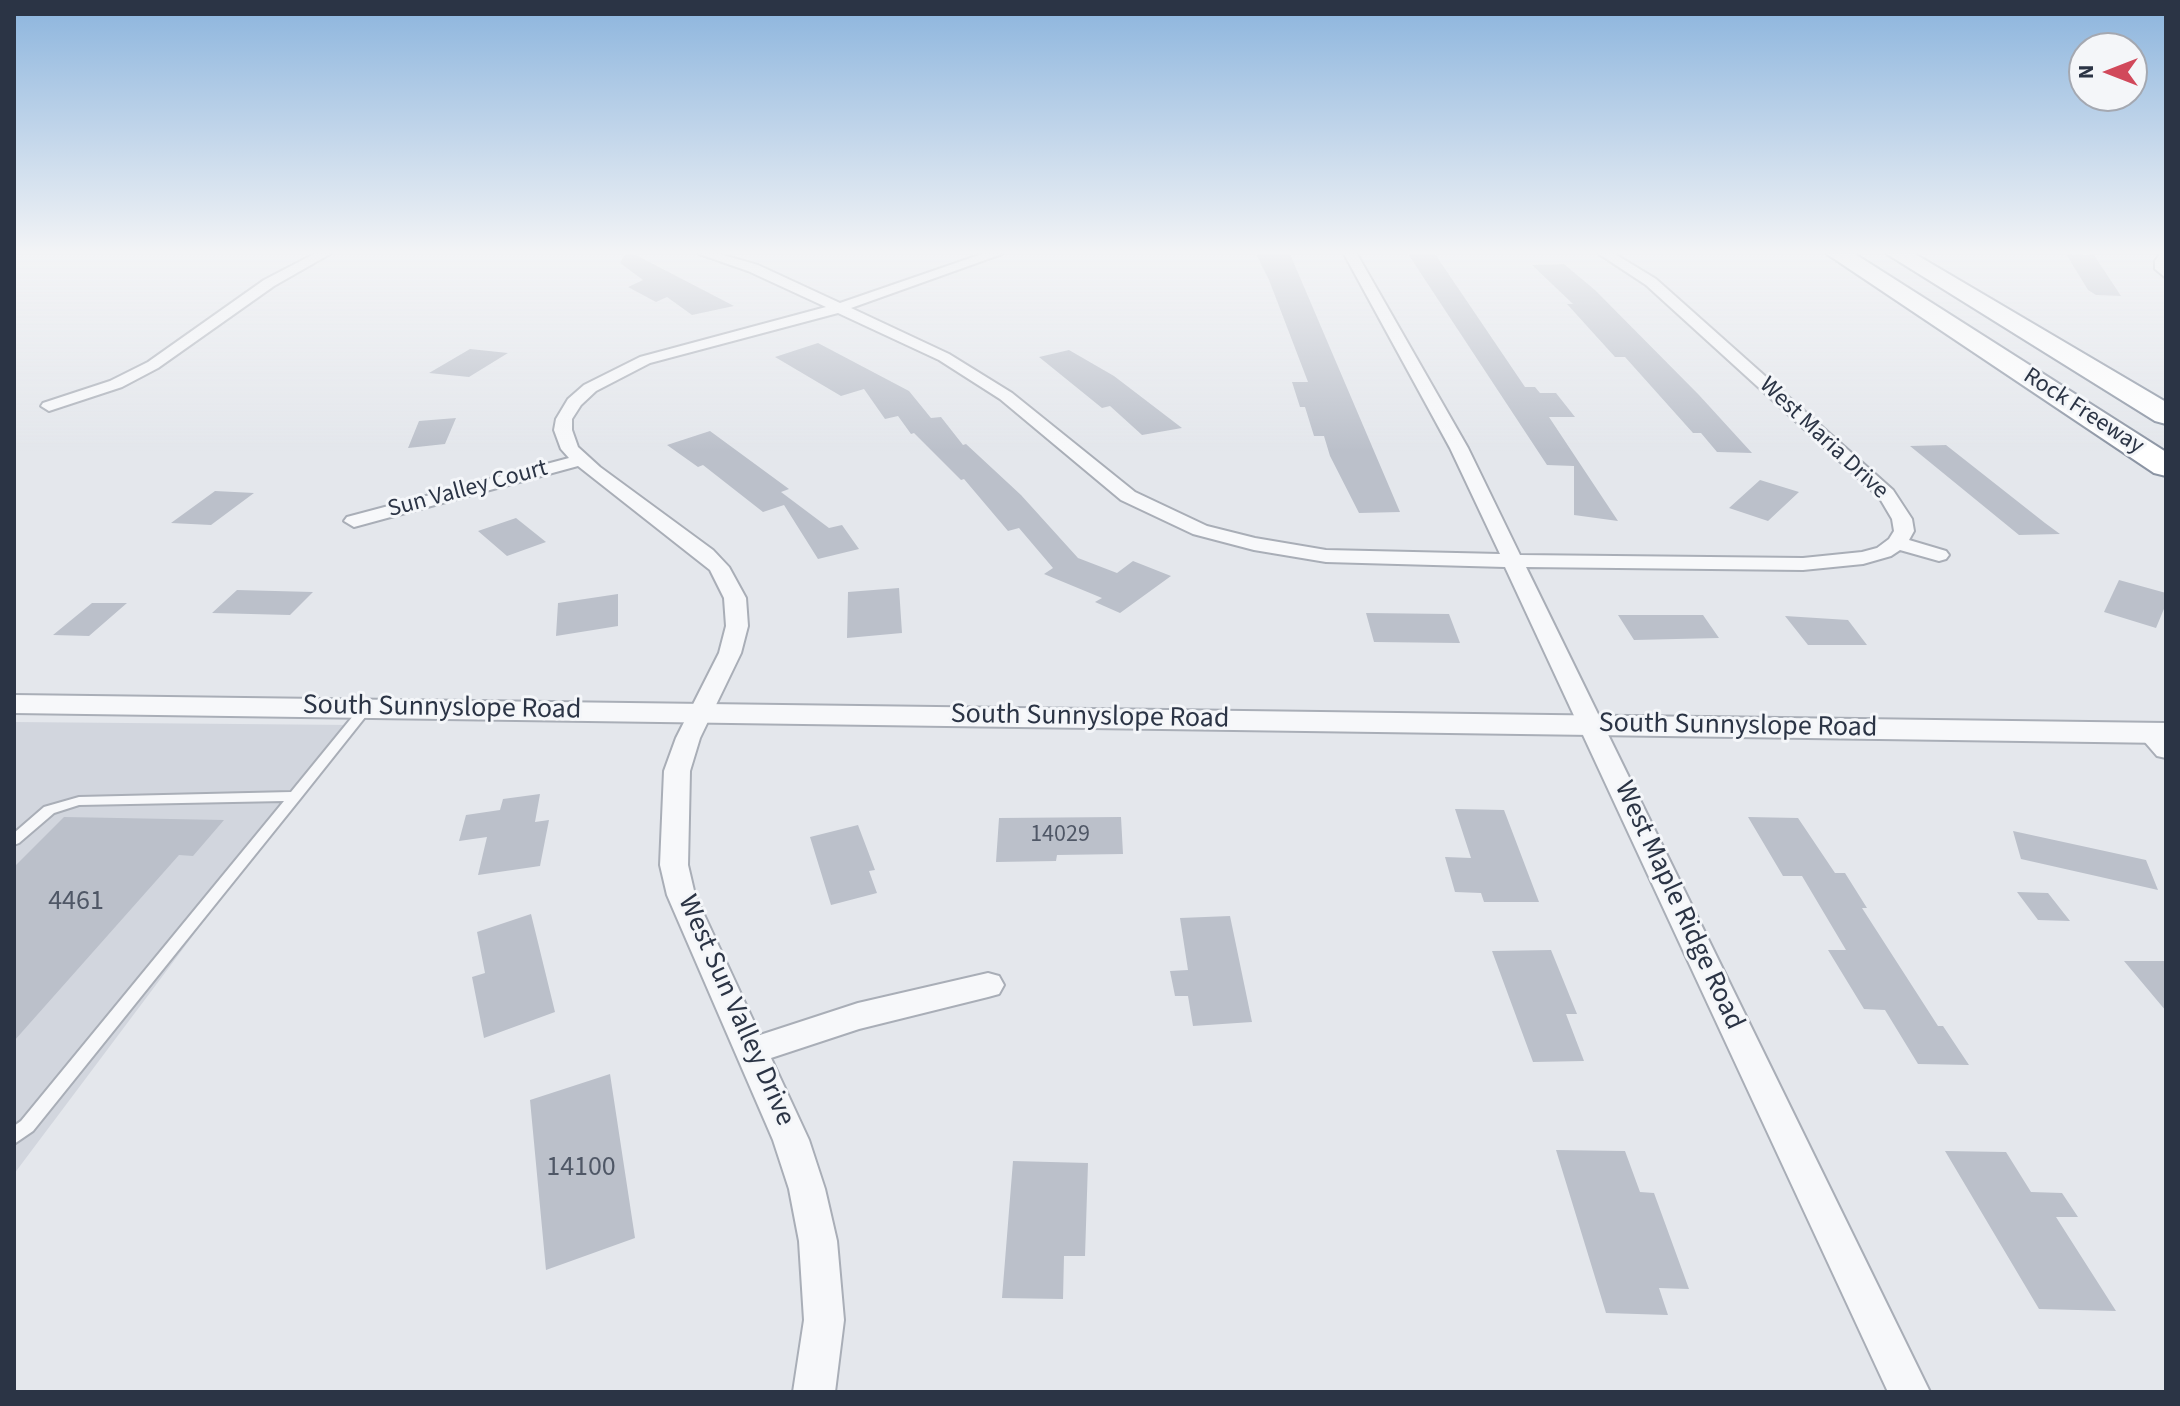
<!DOCTYPE html>
<style>
body{margin:0}
#map{position:relative;width:2180px;height:1406px;overflow:hidden;background:#e4e7ec;font-family:"Source Sans 3",sans-serif}
canvas{display:block}
.frame{position:absolute;inset:0;border:16px solid #2b3445;pointer-events:none}
.north{position:absolute;left:2068px;top:32px;width:80px;height:80px;box-sizing:border-box;background:#f4f6f9;border:2px solid #a4a8b1;border-radius:50%;rotate:270deg;font-size:22px;font-weight:700;line-height:32px;text-align:center;color:#2b3445}
.north::after{content:'';display:block;margin:auto;width:28px;height:36px;background:#d1495b;clip-path:polygon(50% 0,100% 100%,50% 72%,0 100%)}
</style>
<div id="map">
<canvas width="2180" height="1406"></canvas>
<div class="frame"></div>
<div class="north">N</div>
</div>
<script>
const c = document.querySelector('canvas').getContext('2d');
c.lineJoin = 'round';
function fillPath(path, color) { c.fillStyle = color; c.fill(path, 'evenodd'); }
const poly = rows => new Path2D(rows.map(r => 'M' + r).join(''));
function trace(path, color, width, dash) { c.strokeStyle = color; c.lineWidth = width; c.lineCap = dash ? 'butt' : 'round'; c.setLineDash(dash || []); c.stroke(path); }
function label(font, color, halo, rows, align = 'center') {
  c.font = font + ' "Source Sans 3",sans-serif'; c.lineWidth = 6; c.setLineDash([]); c.textBaseline = 'middle'; c.strokeStyle = halo; c.fillStyle = color; for (const [text, x, y, turn = 0] of rows) {
    c.save(); c.translate(x, y); c.rotate((+turn || 0) * Math.PI / 180); c.textAlign = isNaN(turn) ? turn : align; if (halo) c.strokeText(text, 0, 0); c.fillText(text, 0, 0); c.restore();
  }
}
fillPath(poly([
 [14,722,351,725,14,1174]
]), '#d2d6de');
fillPath(poly([
 [625,254,634,254,734,306,692,315,667,297,656,302,628,287,643,280,620,263],
 [1256,254,1290,254,1400,512,1359,513,1330,456,1324,436,1314,436,1305,407,1300,407,1292,382,1308,382,1269,280],
 [1408,254,1435,254,1525,387,1535,387,1540,393,1556,393,1575,417,1549,417,1618,521,1574,515,1574,466,1547,465],
 [2066,254,2094,255,2121,296,2096,295,2088,290],
 [1564,264,1595,290,1699,395,1752,453,1717,452,1701,433,1693,433,1625,357,1615,357,1567,304,1573,304,1532,265],
 [818,343,909,391,931,418,941,417,963,445,966,444,1021,495,1078,558,1117,573,1133,561,1171,576,1120,613,1095,602,1102,598,1044,574,1053,568,1019,528,1008,531,964,479,961,480,914,433,911,434,898,416,885,419,864,389,841,396,775,357],
 [470,349,508,353,469,377,429,373],
 [1069,350,1114,376,1182,428,1142,435,1110,406,1102,408,1039,357],
 [456,418,445,444,408,448,419,421],
 [710,431,789,489,781,492,829,528,842,525,859,549,818,559,784,505,763,512,703,465,698,467,667,445],
 [1946,445,2045,523,2060,534,2019,535,1910,446],
 [1760,480,1799,492,1768,521,1729,508],
 [215,491,254,493,211,525,171,523],
 [516,518,546,542,507,556,478,531],
 [2119,580,2166,593,2166,604,2156,628,2104,612],
 [899,588,902,633,847,638,848,592],
 [237,590,313,592,290,615,212,613],
 [618,594,618,626,556,636,558,603],
 [92,603,127,603,89,636,53,635],
 [1366,613,1449,614,1460,643,1374,642],
 [1618,615,1703,615,1719,638,1634,640],
 [1785,616,1848,620,1867,645,1808,645],
 [540,794,535,822,549,820,540,866,478,875,487,837,459,841,466,815,500,810,503,799],
 [1455,809,1504,810,1539,902,1484,902,1481,893,1455,892,1445,857,1471,858],
 [64,817,224,820,193,856,179,855,14,1041,14,867],
 [1121,817,1123,854,1057,855,1056,861,996,862,999,818],
 [1748,817,1798,818,1835,873,1845,873,1867,908,1862,908,1938,1026,1943,1026,1969,1065,1918,1064,1885,1010,1864,1009,1828,950,1846,950,1802,876,1783,876],
 [858,825,875,870,869,871,877,893,831,905,810,837],
 [2013,831,2146,860,2158,890,2021,859],
 [2017,892,2048,893,2070,921,2038,920],
 [531,914,555,1012,484,1038,472,977,485,973,477,932],
 [1230,916,1252,1022,1193,1026,1188,996,1175,996,1170,971,1188,970,1180,918],
 [1551,950,1577,1014,1566,1014,1584,1061,1533,1062,1492,951],
 [2124,961,2166,961,2166,1011],
 [610,1074,635,1238,546,1270,530,1100],
 [1556,1150,1625,1151,1640,1192,1654,1193,1689,1289,1659,1288,1668,1315,1606,1313],
 [1945,1151,2006,1152,2031,1192,2062,1193,2078,1217,2056,1217,2116,1311,2039,1309],
 [1013,1161,1088,1163,1085,1256,1064,1256,1063,1299,1002,1298]
]), '#bbc0ca');
const service = poly([
 [366,704,370,705,372,708,370,711,300,799,33,1131,14,1144,14,1126,21,1121,284,801,79,805,54,813,19,843,14,845,14,833,44,807,79,797,291,792,362,705,366,704]
]);
const minor = poly([
 [314,254,330,254,274,286,158,368,122,387,55,409,49,411,41,406,43,403,110,381,148,362,264,280,314,254],
 [699,254,720,254,758,265,840,303,982,254,1002,254,851,308,949,354,1012,393,1135,492,1207,526,1255,538,1326,550,1500,554,1450,448,1344,254,1357,254,1468,448,1520,555,1803,558,1862,552,1877,548,1889,539,1894,531,1892,519,1879,497,1646,285,1599,254,1615,254,1656,279,1893,490,1912,519,1914,531,1909,540,1946,551,1949,555,1946,559,1939,561,1900,550,1891,556,1863,564,1803,570,1526,567,1930,1392,1888,1392,1505,567,1326,562,1254,550,1193,534,1121,500,1000,399,939,360,838,313,650,363,596,391,581,405,572,419,572,430,578,447,600,467,713,550,729,567,746,598,748,626,741,653,700,738,690,771,688,865,695,895,760,1035,858,1003,988,973,999,976,1004,985,999,994,988,997,859,1029,771,1058,809,1140,825,1189,837,1241,844,1320,835,1392,793,1392,804,1320,799,1241,789,1189,773,1140,667,895,660,865,664,771,676,738,719,653,726,626,724,598,710,570,578,466,354,527,344,521,347,517,569,458,561,449,554,430,556,419,568,399,584,385,640,357,826,307,748,271,699,254],
 [2160,254,2166,254,2166,278,2155,269,2155,261,2160,254],
 [2149,725,2158,728,2166,736,2166,758,2157,756,2137,733,2140,728,2149,725]
]);
const tertiary = poly([
 [14,695,2166,723,2166,743,14,713,14,695]
]);
const motorway = poly([
 [1827,254,1855,254,2166,452,2166,476,2154,473,1827,254],
 [1887,254,1915,254,2166,402,2166,424,2155,421,1887,254]
]);
trace(service, '#a9aeb7', 4);
trace(minor, '#a9aeb7', 4);
trace(tertiary, '#a9aeb7', 4);
trace(motorway, '#8b94a3', 4);
fillPath(service, '#f7f8fa');
fillPath(minor, '#f7f8fa');
fillPath(tertiary, '#f7f8fa');
fillPath(motorway, '#fff');
const sky = c.createLinearGradient(0, 0, 0, 451);
sky.addColorStop(0, '#8bb4dd');
sky.addColorStop(0.56, '#f3f4f6');
sky.addColorStop(1, '#f3f4f600');
c.fillStyle = sky;
c.fillRect(0, 0, 2180, 451);
label('24px', '#2b3445', '#f4f6f9', [
 ["Rock Freeway",2083,412,33],
 ["West Maria Drive",1823,439,43],
 ["Sun Valley Court",468,490,-15]
]);
label('24px', '#4f5766', null, [
 ["14029",1060,836]
]);
label('28px', '#2b3445', '#f4f6f9', [
 ["South Sunnyslope Road",442,709,1],
 ["South Sunnyslope Road",1090,718,1],
 ["South Sunnyslope Road",1738,727,1],
 ["West Maple Ridge Road",1678,906,65],
 ["West Sun Valley Drive",735,1011,66]
]);
label('28px', '#4f5766', null, [
 ["4461",76,903],
 ["14100",581,1169]
]);
</script>
